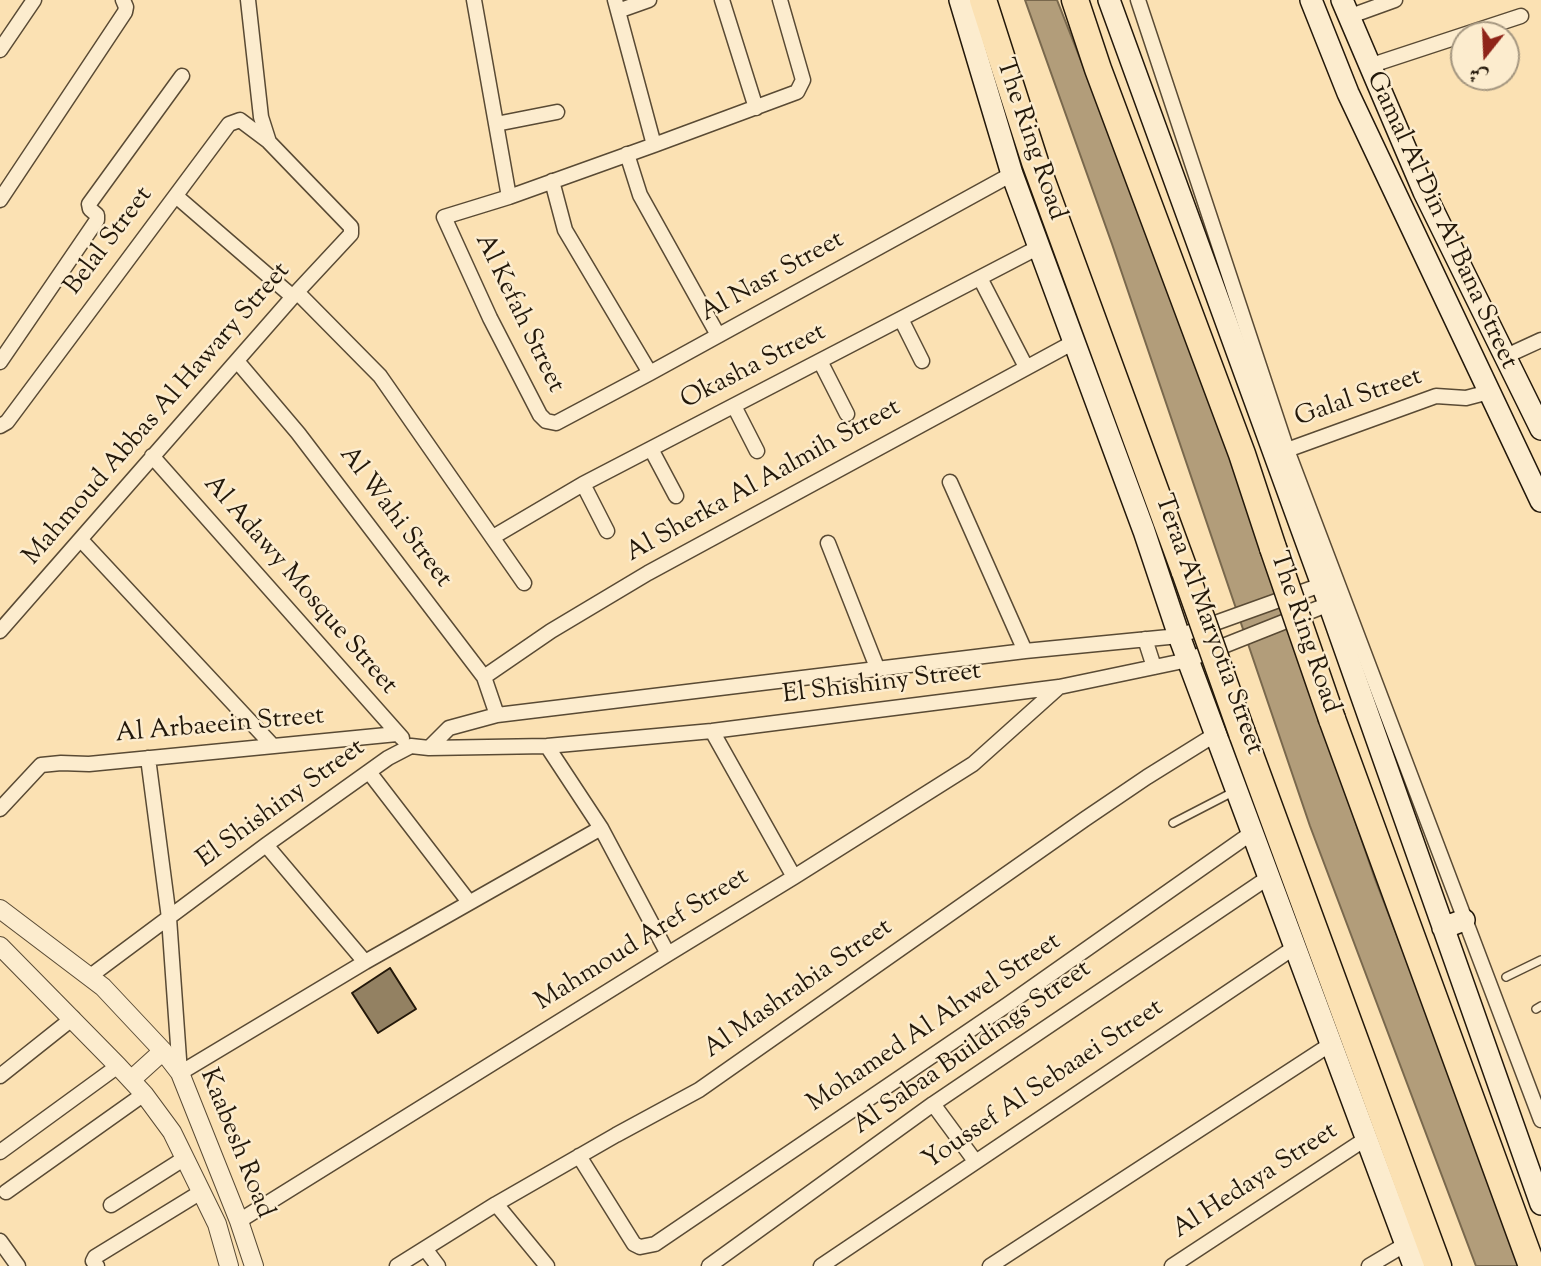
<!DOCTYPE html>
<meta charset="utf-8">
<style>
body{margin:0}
#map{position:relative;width:1541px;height:1266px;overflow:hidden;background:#fbe1b3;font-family:"Sorts Mill Goudy",Amiri,serif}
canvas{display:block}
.north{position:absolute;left:1450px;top:21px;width:70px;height:70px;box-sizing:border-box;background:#fcecce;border:2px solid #a59780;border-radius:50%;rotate:198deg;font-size:19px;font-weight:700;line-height:28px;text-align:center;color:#23180a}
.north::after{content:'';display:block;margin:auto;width:24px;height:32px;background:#8f2418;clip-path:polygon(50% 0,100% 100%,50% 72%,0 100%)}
</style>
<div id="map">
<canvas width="1541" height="1266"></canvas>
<div class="north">ش</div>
</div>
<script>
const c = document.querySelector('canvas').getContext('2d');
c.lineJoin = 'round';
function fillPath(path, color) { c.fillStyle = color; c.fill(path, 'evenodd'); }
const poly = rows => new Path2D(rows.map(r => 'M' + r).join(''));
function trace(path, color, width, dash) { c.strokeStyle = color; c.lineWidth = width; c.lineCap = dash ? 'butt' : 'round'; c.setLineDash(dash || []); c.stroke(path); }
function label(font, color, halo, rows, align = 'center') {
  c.font = font + ' "Sorts Mill Goudy",serif'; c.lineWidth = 5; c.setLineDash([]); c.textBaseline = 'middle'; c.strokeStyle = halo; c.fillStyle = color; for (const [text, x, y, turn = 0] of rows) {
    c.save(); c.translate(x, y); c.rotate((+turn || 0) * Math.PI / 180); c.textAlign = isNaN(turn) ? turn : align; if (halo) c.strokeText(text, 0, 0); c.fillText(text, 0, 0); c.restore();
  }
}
const water = poly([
 [1025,0,1057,0,1116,150,1220,427,1375,879,1525,1266,1476,1266,1310,826,1112,244,1025,0]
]);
fillPath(water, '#b29d7a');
trace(water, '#79684d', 2);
const building = poly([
 [390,968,416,1009,378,1033,352,993,390,968]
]);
fillPath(building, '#938162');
trace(building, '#23180a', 2);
const service = poly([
 [1173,823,1233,792],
 [1506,977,1541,960],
 [1536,1009,1541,1006]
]);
const minor = poly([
 [474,0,509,197],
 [615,0,654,145],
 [722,0,756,108],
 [780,0,803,80,797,92,654,145,509,197,444,217,490,318,540,415,546,421,556,423,650,373,1012,174],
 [1138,0,1287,450,1541,1120],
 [618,11,649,0],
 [1348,17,1395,0],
 [0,50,34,0],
 [1369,66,1521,16],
 [496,124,557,112],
 [627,154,640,195,718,335],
 [552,181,565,230,650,373],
 [176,196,293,297],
 [0,200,125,12,126,7,123,0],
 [980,278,1026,367],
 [297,292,380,376,524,583],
 [901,319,922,361],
 [1504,357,1541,340],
 [237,361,298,433,484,677,497,715],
 [820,361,847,414],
 [0,362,97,220,97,215,90,209,89,204,182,76],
 [734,406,757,451],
 [0,426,7,422,229,124,240,120,268,141],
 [651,449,676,496],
 [1287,450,1436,396,1466,398,1489,392],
 [152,456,402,738],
 [950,482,1025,651],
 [583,484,607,531],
 [493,537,583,484,1039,247],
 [81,540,273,746],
 [828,543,878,670],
 [0,631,297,292,351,234,351,227,269,142,261,117,248,0],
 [1145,639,1154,667],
 [484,677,551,631,648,573,1074,342],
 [712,731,794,877],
 [547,746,601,828,668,954],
 [429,748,449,728,497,715,1025,651,1179,636,1321,585],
 [148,758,169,918,180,1073,365,962,601,828],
 [369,772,469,902],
 [0,809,41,765,61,763,89,764,397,734],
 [266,845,365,962],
 [89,977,266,845,388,758,411,746,429,748,547,746,712,731,1059,687,1188,660,1329,604],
 [0,1076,73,1018],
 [933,1104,975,1161],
 [0,1152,118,1066],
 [579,1156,634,1244,640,1247,655,1244,1007,1005,1253,832],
 [6,1192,144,1094],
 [496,1204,547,1266],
 [111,1205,185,1158],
 [239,1221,668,954,794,877,973,764,1059,687],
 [0,1241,18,1266],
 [426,1250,438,1266],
 [97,1266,93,1261,95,1257,201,1192],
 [397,1266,496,1204,616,1135,699,1090,1085,819,1147,777,1216,734],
 [709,1266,933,1104,1269,877],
 [821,1266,1295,947],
 [990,1266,1331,1044],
 [1172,1266,1367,1138],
 [1369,1266,1406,1244]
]);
const tertiary = poly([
 [0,909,103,987,163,1051,180,1073,239,1221,254,1266],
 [0,946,118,1066,144,1094,172,1132,217,1224,229,1266],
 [131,1080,163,1051]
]);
const secondary = poly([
 [960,0,1012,174,1144,531,1179,636,1414,1266],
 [1109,0,1329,604,1541,1204],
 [1311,0,1348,93,1541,501],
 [1342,0,1424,192,1541,429],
 [1443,928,1464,920]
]);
const motorway = poly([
 [983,0,1035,162,1185,572],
 [1075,0,1098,69,1242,454,1273,548],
 [1332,719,1532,1266],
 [1242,733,1438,1266]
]);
trace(service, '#594a34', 10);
trace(minor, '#594a34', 17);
trace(tertiary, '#594a34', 20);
trace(secondary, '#23180a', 24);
trace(motorway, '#23180a', 29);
trace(service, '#fcecce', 7);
trace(minor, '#fcecce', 14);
trace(tertiary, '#fcecce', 18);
trace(secondary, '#fcecce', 21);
trace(motorway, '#fbe1b3', 26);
const motorwayBridge = poly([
 [1273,548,1332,719],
 [1185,572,1242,733]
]);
trace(motorwayBridge, '#23180a', 29, []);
trace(motorwayBridge, '#fbe1b3', 26);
label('26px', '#23180a', '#fcecce', [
 ["The Ring Road",1029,140,71],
 ["Gamal Al Din Al Bana Street",1440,221,65],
 ["Belal Street",110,242,-53],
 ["Al Nasr Street",773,278,-29],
 ["Al Kefah Street",518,314,64],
 ["Okasha Street",754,368,-27],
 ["Galal Street",1359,399,-19],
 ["Mahmoud Abbas Al Hawary Street",158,415,-49],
 ["Al Sherka Al Aalmih Street",764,482,-29],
 ["Al Wahi Street",394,518,53],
 ["Al Adawy Mosque Street",299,586,49],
 ["Teraa Al Maryotia Street",1207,625,70],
 ["The Ring Road",1303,633,71],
 ["El Shishiny Street",882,685,-7],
 ["Al Arbaeein Street",220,727,-5],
 ["El Shishiny Street",282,805,-36],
 ["Mahmoud Aref Street",643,941,-32],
 ["Al Mashrabia Street",799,990,-35],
 ["Mohamed Al Ahwel Street",935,1024,-34],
 ["Al Sabaa Buildings Street",973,1049,-35],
 ["Youssef Al Sebaaei Street",1044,1086,-34],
 ["Kaabesh Road",235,1144,68],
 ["Al Hedaya Street",1256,1182,-33]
]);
</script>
